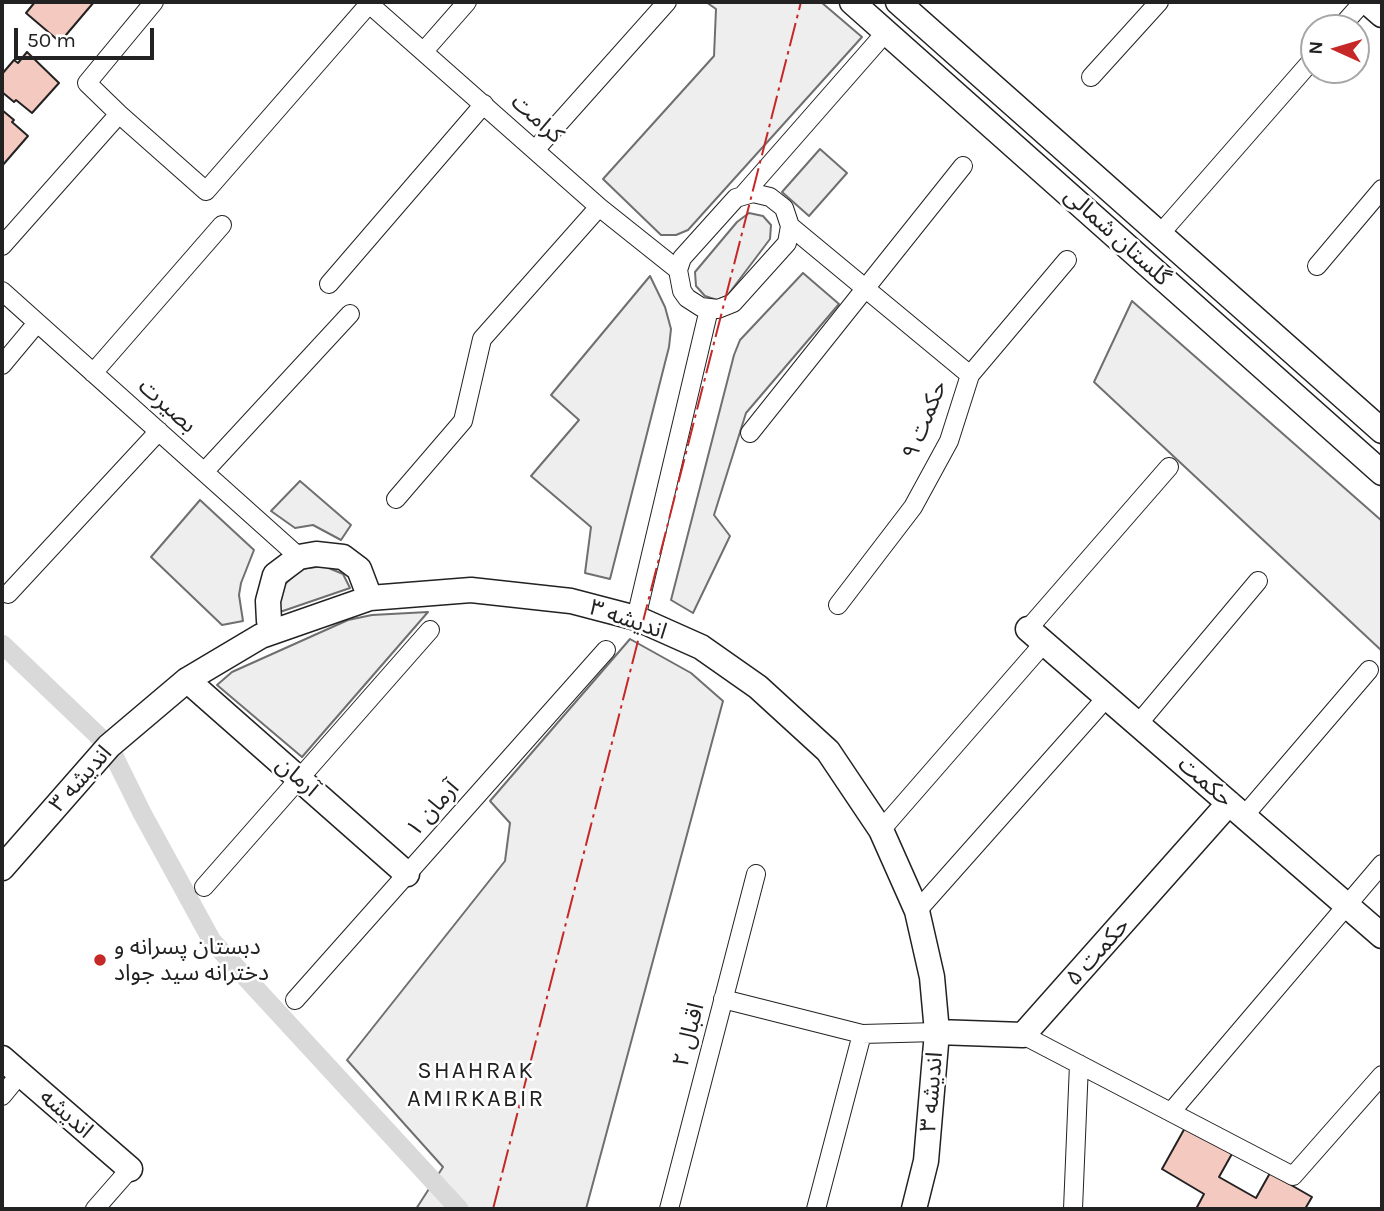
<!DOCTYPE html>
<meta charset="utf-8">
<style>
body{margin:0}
#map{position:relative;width:1384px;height:1211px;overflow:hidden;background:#fff;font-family:Karla,sans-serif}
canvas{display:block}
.frame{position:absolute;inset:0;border:4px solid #222;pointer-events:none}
.north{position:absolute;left:1300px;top:14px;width:70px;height:70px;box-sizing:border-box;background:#fff;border:2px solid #a7a7a7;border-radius:50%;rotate:274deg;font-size:19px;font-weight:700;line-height:28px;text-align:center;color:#222}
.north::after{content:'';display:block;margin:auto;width:24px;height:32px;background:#c62828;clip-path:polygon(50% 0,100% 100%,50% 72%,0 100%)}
.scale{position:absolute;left:14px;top:28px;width:140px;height:32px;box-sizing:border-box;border:4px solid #222;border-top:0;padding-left:9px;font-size:21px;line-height:24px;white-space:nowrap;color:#222;-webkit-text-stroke:5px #fff;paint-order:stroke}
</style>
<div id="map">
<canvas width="1384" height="1211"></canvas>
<div class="frame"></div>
<div class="north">N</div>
<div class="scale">50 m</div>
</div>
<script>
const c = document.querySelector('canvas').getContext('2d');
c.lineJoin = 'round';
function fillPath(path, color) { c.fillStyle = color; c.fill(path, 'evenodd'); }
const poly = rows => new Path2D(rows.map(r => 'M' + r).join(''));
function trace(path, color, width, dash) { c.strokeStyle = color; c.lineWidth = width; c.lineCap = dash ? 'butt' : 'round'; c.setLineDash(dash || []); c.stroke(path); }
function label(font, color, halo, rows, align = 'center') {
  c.font = font + ' Karla,"Noto Sans Arabic",sans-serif'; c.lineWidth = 5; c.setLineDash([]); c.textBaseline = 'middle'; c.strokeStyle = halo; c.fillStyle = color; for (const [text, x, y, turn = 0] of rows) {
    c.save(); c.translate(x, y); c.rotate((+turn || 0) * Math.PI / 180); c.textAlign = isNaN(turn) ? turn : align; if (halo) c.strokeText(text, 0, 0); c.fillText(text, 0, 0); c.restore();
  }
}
const green = poly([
 [706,2,821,2,862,37,688,230,676,235,661,235,603,179,714,56,716,9,706,2],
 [820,149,847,173,809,216,782,192,820,149],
 [749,213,763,216,771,225,770,239,727,296,717,300,705,296,696,286,695,272,737,222,749,213],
 [803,273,839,304,746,413,714,515,730,536,693,613,671,600,734,355,740,340,803,273],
 [650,276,665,307,671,329,669,347,610,579,585,573,591,527,531,476,579,420,551,395,650,276],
 [1132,301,1382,521,1382,651,1094,382,1132,301],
 [300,481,351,525,341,540,313,525,295,528,271,511,300,481],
 [200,500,254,550,241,583,239,595,243,621,222,625,151,557,200,500],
 [324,566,343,574,350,588,280,612,279,598,284,585,301,569,324,566],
 [428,612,302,757,217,685,232,672,348,620,372,615,428,612],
 [630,639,691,673,723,701,586,1209,416,1209,443,1167,347,1060,505,861,510,823,490,801,630,639]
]);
fillPath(green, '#eee');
trace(green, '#6f6f6f', 2);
trace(poly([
 [2,644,109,746,142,813,212,941,459,1209]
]), '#d9d9d9', 19);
const building = poly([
 [35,2,94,2,60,42,26,13,35,2],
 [27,52,59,83,32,113,16,100,14,102,2,92,2,74,14,60,18,63,27,52],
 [2,110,14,120,12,122,28,136,2,166,2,110],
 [1186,1126,1233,1152,1219,1177,1256,1198,1270,1173,1312,1197,1305,1209,1196,1209,1204,1194,1162,1169,1186,1126]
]);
fillPath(building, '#f3c9c0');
trace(building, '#222', 2);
const street = poly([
 [154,2,87,83,119,114,206,191,369,4],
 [367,2,599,207,678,270],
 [1340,28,1363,2],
 [424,51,467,2],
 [1091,77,1159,2],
 [535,150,667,2],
 [753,193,770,197,784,208,790,226,787,243,733,303,718,309,701,307,687,298,682,291,678,270,682,258,736,198,753,193],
 [744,194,886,32],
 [790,226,970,375],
 [1160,234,1314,58],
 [2,246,119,114],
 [1317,266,1382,189],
 [329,284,484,104],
 [2,291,299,557],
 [2,365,37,323],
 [93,373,222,225],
 [750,433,963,166],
 [204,472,350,314],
 [396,499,463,421,482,339,599,207],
 [8,594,159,431],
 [838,605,913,507,949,441,970,375,1067,260],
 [636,618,709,309],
 [1028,629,1169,467],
 [1138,724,1258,581],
 [1244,816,1369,670],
 [881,830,1044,643],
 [204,887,430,630],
 [917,911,1107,697],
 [723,999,862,1034,937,1032],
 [295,1000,606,650],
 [1023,1035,1293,1176,1382,1075],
 [2,1096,20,1074],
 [1171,1112,1382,864],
 [95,1209,130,1169],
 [669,1209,756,874],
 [816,1209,862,1034],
 [1073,1209,1079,1064]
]);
const secondary = poly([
 [852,2,1382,473],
 [898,2,1382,431],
 [1367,2,1382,15],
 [1028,629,1382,936],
 [275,631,269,621,268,601,275,575,299,557,316,554,343,557,359,569,370,598],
 [187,680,407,874],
 [2,868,109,746,187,680,261,636,370,598,471,590,571,601,636,618,701,647,758,687,828,751,881,830,917,911,932,977,937,1032,926,1161,914,1209],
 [937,1032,1023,1035,1229,803],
 [2,1058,130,1169]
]);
trace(street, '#222', 20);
trace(secondary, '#222', 27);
trace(street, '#fff', 18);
trace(secondary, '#fff', 24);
trace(poly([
 [493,1209,801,2]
]), '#c62828', 2, [24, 5, 3.5, 5]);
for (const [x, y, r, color] of [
 [100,960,7,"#c62828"]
]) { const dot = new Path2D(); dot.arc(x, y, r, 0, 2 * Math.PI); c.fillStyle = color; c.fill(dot); trace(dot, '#fff', 2.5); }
label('23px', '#222', '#fff', [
 ["کرامت",537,119,42],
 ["گلستان شمالی",1117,237,42],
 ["بصیرت",167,406,42],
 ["حکمت ۹",925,420,-68],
 ["اندیشه ۳",628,620,19],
 ["آرمان",297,777,41],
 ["اندیشه ۳",81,779,-48],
 ["حکمت",1205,782,41],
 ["آرمان ۱",433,809,-48],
 ["حکمت ۵",1098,952,-48],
 ["اقبال ۲",689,1035,-75],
 ["اندیشه ۳",932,1092,-85],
 ["اندیشه",66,1114,41]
]);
label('23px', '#222', '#fff', [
 ["دبستان پسرانه و",114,947],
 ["دخترانه سید جواد",114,973]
], 'left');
c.letterSpacing = '2px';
label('24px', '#222', '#fff', [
 ["SHAHRAK",476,1071],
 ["AMIRKABIR",476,1099]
]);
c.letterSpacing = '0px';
</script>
